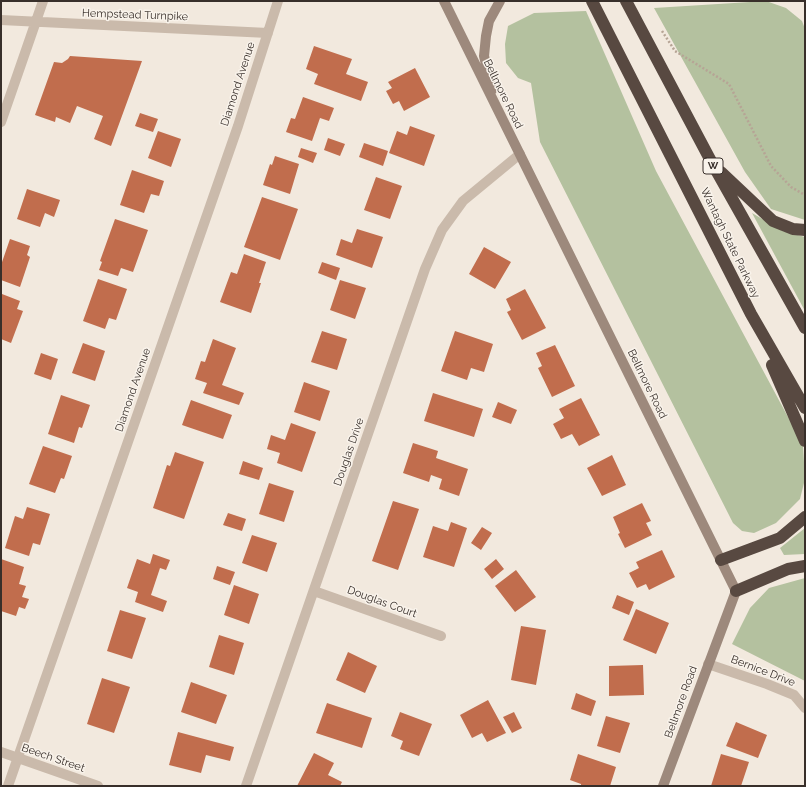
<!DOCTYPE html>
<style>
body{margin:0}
#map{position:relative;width:806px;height:787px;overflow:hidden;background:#f2e9de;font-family:Raleway,sans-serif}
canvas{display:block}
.frame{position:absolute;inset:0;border:2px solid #382f2a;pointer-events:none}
</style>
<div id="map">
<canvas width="806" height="787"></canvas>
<div class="frame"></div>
</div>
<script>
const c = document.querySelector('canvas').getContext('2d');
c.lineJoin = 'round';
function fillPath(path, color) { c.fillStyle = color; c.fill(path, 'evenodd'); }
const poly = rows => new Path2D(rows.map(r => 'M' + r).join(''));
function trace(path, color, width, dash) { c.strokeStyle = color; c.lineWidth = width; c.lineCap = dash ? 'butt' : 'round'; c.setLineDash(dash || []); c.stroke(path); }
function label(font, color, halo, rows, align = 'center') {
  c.font = font + ' Raleway,sans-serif'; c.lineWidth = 3; c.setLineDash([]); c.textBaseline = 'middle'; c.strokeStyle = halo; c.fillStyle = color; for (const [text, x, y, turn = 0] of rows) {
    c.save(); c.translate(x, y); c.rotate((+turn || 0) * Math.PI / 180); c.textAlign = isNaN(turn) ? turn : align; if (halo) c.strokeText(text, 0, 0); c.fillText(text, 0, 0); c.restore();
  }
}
fillPath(poly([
 [766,1,786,8,802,21,805,29,805,220,771,209,745,172,654,8],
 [586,11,656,171,803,445,805,479,800,499,776,523,754,533,742,531,733,523,540,142,531,83,518,78,506,63,505,44,508,26,534,13],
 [752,213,783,231,805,237,805,311],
 [805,528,805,554,784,555,780,548],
 [805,578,805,681,732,644,750,608,769,588]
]), '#b4c19f');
fillPath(poly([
 [314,46,352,59,346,74,368,82,361,101,314,84,318,74,306,69],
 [70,56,142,61,111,146,94,139,103,116,77,106,70,123,56,117,55,122,35,115,54,62,62,63,68,59],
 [415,68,430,97,404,111,399,101,393,104,386,91,392,88,388,82],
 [303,97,334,108,329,121,320,118,312,141,286,132,291,118,295,119],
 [140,113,158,119,153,132,135,126],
 [410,126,435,135,424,166,389,153,397,131,407,135],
 [158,131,181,139,171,167,148,158],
 [328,138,345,144,340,156,324,150],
 [364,143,388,151,383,166,359,157],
 [301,148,317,153,313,163,298,157],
 [275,156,299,164,290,194,263,185,270,164,272,165],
 [132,170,164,181,159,196,151,194,144,213,120,205],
 [376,177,402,186,390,219,364,210],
 [27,189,60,200,54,217,45,213,40,227,17,219],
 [262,197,298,209,280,260,244,247],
 [115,219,148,230,133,272,121,268,118,276,99,270,102,262,100,261],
 [357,229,383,237,372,268,336,255,341,239,352,243],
 [10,239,30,246,27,255,30,257,20,287,1,280,1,265],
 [484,247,511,262,495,289,469,274],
 [244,254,266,262,259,283,261,283,251,313,220,302,231,272,237,274],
 [322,262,340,268,336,280,318,273],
 [98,279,127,289,116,320,109,318,105,329,83,321],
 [340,280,366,288,355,319,330,310],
 [525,289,546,328,522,340,507,312,511,310,506,299],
 [2,294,20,301,17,309,23,311,11,343,1,339],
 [322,331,347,339,337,370,311,362],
 [455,331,493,344,484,372,471,368,467,380,441,371],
 [213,339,236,348,222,385,244,393,239,405,203,393,207,383,195,379,201,361,205,362],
 [83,343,105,351,95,381,72,373],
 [555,345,575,386,552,397,538,368,542,366,536,353],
 [41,353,58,359,51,380,34,374],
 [304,382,330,391,320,421,294,412],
 [433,393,483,409,474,437,424,421],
 [61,395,90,405,82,428,79,427,74,443,48,434],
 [581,398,600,435,579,446,572,434,561,439,553,424,564,418,559,409],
 [191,400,232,415,223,439,182,425],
 [498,402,517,410,511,424,492,417],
 [291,423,316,432,302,472,277,463,280,453,267,449,271,435,285,440],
 [413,443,438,451,436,458,468,469,459,496,439,489,442,479,431,475,429,482,403,473],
 [43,446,72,456,64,479,61,478,55,493,29,484],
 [175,452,204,462,184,519,153,508,167,465,170,466],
 [612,455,626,485,602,496,587,468],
 [243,461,263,468,259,480,239,474],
 [269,483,294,491,284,522,259,514],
 [393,501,419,509,398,570,372,561],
 [642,503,651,521,646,523,652,535,625,548,618,534,620,533,613,517],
 [27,507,50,514,40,545,33,543,29,556,5,548,15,516,23,519],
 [228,513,246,519,242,531,223,525],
 [451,522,467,528,454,567,423,557,433,526,448,531],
 [482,527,492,533,481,550,471,543],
 [252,535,277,543,267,572,242,563],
 [662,550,675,577,649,590,646,584,637,588,629,573,639,568,636,562],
 [153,554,170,560,166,570,160,568,151,595,167,601,163,612,135,602,138,592,127,588,137,559,150,564],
 [1,559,24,567,19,584,26,586,22,597,29,599,25,609,19,607,16,616,1,611],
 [496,559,504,569,492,579,484,569],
 [217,566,235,572,230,585,213,579],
 [516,570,536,597,515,612,495,586],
 [234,585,259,594,249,624,224,615],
 [617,595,634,602,629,615,612,608],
 [636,609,669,623,656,654,623,640],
 [120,610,146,618,132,659,107,651],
 [521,626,546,630,536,685,511,680],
 [219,635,244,643,234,675,209,667],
 [348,652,377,666,365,693,336,680],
 [643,665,644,695,609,696,609,666],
 [102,678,130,687,114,733,87,724],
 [191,682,227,695,216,724,181,712],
 [576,693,596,701,591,716,571,709],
 [488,700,506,733,487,742,482,733,472,738,460,715],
 [327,703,372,718,362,748,316,733],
 [400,712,432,724,419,756,400,749,403,741,391,736],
 [514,712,522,728,512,733,503,717],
 [606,716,630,723,620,753,597,746],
 [736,722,767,735,758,758,726,746],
 [178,732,234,747,230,761,206,755,201,773,169,765],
 [314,753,334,763,328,775,342,782,340,786,297,786],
 [578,754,616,767,610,786,581,786,581,784,570,780],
 [721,754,749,762,741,786,711,786]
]), '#c16d4d');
trace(poly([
 [662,31,675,51,729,84,771,166,791,187,805,195]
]), '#b6a495', 2.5, [2, 2]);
trace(poly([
 [1,20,268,33],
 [1,122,43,1],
 [314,591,441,636],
 [708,664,767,684,794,695,805,708],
 [1,752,98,786],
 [8,786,238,126,278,1],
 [246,786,425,269,442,230,463,201,520,154]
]), '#cabaab', 10);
trace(poly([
 [444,1,736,591,663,786],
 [492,90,484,56,486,36,489,21,500,1]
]), '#9d897c', 10);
trace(poly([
 [592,1,751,314,805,408],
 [626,1,712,163,805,328],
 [721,172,773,221,793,229,805,230],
 [772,365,805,441],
 [721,560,780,538,805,517],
 [736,591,788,569,805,566]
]), '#584941', 12);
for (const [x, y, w] of [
 [713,166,20]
]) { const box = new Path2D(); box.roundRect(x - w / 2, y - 8, w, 16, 3); c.fillStyle = '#f9f3eb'; c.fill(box); trace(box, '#382f2a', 1); }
label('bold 10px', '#382f2a', null, [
 ["W",713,166]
]);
label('11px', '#382f2a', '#f9f3eb', [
 ["Hempstead Turnpike",135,15,2],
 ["Diamond Avenue",238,84,-72],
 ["Bellmore Road",503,94,64],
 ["Wantagh State Parkway",730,243,64],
 ["Bellmore Road",647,384,64],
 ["Diamond Avenue",133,390,-71],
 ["Douglas Drive",349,452,-71],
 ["Douglas Court",382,602,20],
 ["Bernice Drive",763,671,21],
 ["Bellmore Road",681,702,-70],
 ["Beech Street",53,758,19]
]);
</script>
